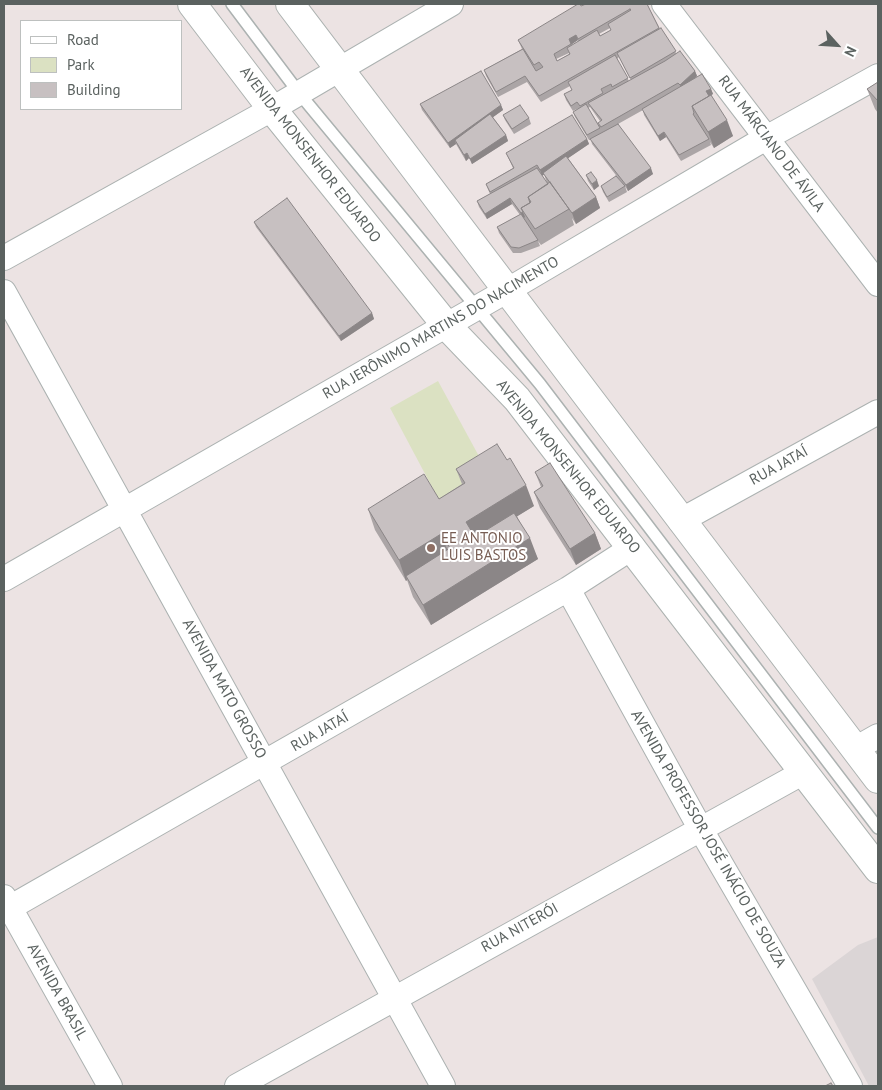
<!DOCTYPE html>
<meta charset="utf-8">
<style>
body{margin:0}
#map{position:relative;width:882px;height:1090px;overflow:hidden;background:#ece3e3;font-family:"PT Sans",sans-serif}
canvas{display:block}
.frame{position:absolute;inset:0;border:5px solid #5b6260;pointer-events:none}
.legend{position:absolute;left:20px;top:20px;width:162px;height:90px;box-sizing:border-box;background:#fff;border:1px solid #bdc0bf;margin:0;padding:6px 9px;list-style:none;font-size:15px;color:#5b6260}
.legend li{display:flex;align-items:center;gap:10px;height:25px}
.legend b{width:25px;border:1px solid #bdc0bf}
.north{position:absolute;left:812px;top:20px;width:50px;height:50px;-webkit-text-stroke:4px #fff;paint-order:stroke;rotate:116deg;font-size:14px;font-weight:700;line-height:20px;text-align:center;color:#5b6260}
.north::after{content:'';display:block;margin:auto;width:18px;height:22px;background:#5b6260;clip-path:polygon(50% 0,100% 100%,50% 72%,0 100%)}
</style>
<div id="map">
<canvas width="882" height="1090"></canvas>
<div class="frame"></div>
<ul class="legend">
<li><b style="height:6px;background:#fff"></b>Road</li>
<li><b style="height:14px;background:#dbe1c2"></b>Park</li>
<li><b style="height:14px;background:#c7c0c1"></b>Building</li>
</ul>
<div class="north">N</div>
</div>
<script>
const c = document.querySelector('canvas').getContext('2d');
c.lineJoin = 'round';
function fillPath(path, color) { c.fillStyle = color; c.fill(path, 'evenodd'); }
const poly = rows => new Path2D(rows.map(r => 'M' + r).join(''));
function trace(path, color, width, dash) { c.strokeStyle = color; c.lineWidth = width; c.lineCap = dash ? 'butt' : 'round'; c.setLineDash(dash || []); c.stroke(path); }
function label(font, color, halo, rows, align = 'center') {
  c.font = font + ' "PT Sans",sans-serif'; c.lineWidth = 4; c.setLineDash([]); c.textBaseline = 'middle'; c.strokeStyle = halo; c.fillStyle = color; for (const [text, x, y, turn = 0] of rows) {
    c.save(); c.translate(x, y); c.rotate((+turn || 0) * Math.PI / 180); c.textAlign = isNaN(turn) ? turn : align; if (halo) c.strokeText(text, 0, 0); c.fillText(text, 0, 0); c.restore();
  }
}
fillPath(poly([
 [878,937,878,1086,869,1086,812,979,858,945]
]), '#dbd5d6');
fillPath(poly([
 [438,381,487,471,440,502,390,408]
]), '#dbe1c2');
const lane = poly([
 [232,4,299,93,540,384,878,828]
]);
const street = poly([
 [664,4,878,284],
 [4,258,272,109,451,4],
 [4,292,443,1086],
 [680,521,878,412],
 [4,579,508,290,766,138,878,76],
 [568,589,700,828,850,1086],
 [855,749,878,736],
 [4,897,110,1086],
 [4,911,568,589,633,547],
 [237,1086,804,772]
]);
const secondary = poly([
 [192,4,272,109,446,325,517,399,878,869],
 [290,4,878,779]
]);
trace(lane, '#acb2b1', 14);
trace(street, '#acb2b1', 26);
trace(secondary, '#acb2b0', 30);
trace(lane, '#fff', 11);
trace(street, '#fff', 24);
trace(secondary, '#fff', 28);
fillPath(poly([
 [647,4,660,29,676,53,695,71,697,76,695,79,711,89,713,94,711,95,733,136,714,148,710,142,711,145,681,161,666,137,660,141,644,115,643,110,618,124,653,174,628,191,625,186,627,192,609,202,603,192,601,186,622,183,592,144,591,140,589,140,575,117,573,112,579,108,573,111,566,100,564,94,572,90,570,86,541,102,527,82,498,97,486,76,484,70,522,49,518,40,581,6],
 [610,28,611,30,600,36,599,34],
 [578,40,578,41,572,45,571,44],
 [569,53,569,54,557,61,556,59],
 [619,57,631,80,629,81,617,59],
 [590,107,600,121,599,125,588,108],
 [878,82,878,113,875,109,867,89],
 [420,104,501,105,503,110,493,117,506,135,508,141,472,164,469,158,466,161,456,144,450,148,422,110],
 [503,115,529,118,531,124,514,134,505,120],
 [587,139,589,144,568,158,596,197,600,208,576,224,572,218,574,225,541,245,538,241,540,246,521,253,513,253,499,233,497,227,520,215,512,204,487,219,479,207,477,201,490,194,486,184,513,168,506,153],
 [544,174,547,183,542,175],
 [586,175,599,186,594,190,588,181],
 [254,222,372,313,374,319,341,341,256,227],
 [456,469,534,506,517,516,538,559,431,625,413,597,407,580,406,581,375,530,368,509,439,499,462,484],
 [535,472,595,533,601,549,576,565,540,508,534,492,541,487]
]), '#aba5a6');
fillPath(poly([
 [576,35,578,40,571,45,569,39],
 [695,71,697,76,682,91,680,85],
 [711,89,713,94,708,97,706,91],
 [501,105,503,110,457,143,455,140,456,144,450,148,448,143],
 [727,120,733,136,714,148,708,132],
 [664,132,666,137,660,141,658,136],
 [506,135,508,141,472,164,470,159],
 [587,139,589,144,542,176,540,170],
 [467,153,469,158,466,161,464,155],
 [651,168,653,174,628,191,626,185],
 [597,180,599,186,594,190,592,184],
 [596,197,600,208,576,224,572,213],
 [510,198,512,204,487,219,485,214],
 [523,212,525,217,523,219,521,213],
 [372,313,374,319,341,341,339,336],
 [526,485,534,506,474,543,466,522],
 [595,533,601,549,576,565,570,549],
 [441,534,449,554,406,576,407,580,406,581,399,560],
 [530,538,538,559,431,625,423,605]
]), '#8b8687');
const building = poly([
 [578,4,580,4,581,6,586,4,647,4,659,28,539,96,525,76,496,92,484,70,523,49,536,71,543,67,539,62,534,65,518,40,578,4],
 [630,9,631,10,608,24,611,30,600,36,597,30,567,48,570,54,557,61,554,54,571,44,569,39,576,35,578,39,630,9],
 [661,28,676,51,630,78,617,53,661,28],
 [680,51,695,71,680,85,678,83,601,127,598,123,602,120,588,103,665,61,680,51],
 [615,55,628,78,612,87,611,84,601,89,603,93,580,106,577,102,571,106,564,94,572,90,568,82,615,55],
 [481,71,501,105,448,143,420,104,481,71],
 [702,74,711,89,706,91,709,96,692,106,694,113,693,114,709,139,679,155,664,132,658,136,642,109,702,74],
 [878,82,878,101,867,89,878,82],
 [711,95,727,120,708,132,692,106,711,95],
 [586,104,600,128,587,135,573,112,586,104],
 [520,105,529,118,512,129,503,115,520,105],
 [490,114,506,135,470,159,467,153,464,155,455,140,490,114],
 [572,115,587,139,540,170,537,165,490,192,486,184,514,168,506,153,572,115],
 [618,124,651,168,626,185,590,139,618,124],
 [566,156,596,197,572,213,543,173,566,156],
 [537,168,548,184,528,197,530,203,521,208,523,212,521,213,510,198,485,214,477,201,537,168],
 [591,172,597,180,592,184,586,175,591,172],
 [616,176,625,186,607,197,601,186,616,176],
 [550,182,569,209,535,229,521,208,531,202,528,197,550,182],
 [287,198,372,313,339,336,254,222,287,198],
 [521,214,538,240,519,248,511,247,497,227,521,214],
 [497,444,507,460,510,458,526,485,466,522,475,537,514,513,530,538,423,605,406,576,450,548,441,534,399,560,368,509,424,474,439,499,465,483,456,469,497,444],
 [550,463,595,533,570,549,534,492,543,486,535,472,550,463],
 [831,1083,833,1086,825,1086,831,1083]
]);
fillPath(building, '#c7c0c1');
trace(building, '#8b8687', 1);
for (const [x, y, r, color] of [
 [431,548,5,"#8d6e63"]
]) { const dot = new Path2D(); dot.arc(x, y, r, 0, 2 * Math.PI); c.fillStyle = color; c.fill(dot); trace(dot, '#fff', 2); }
label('15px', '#5b6260', '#fff', [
 ["RUA MÁRCIANO DE ÁVILA",771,144,53],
 ["AVENIDA MONSENHOR EDUARDO",310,155,52],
 ["RUA JERÔNIMO MARTINS DO NACIMENTO",441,328,-30],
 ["RUA JATAÍ",779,466,-29],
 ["AVENIDA MONSENHOR EDUARDO",568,467,51],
 ["AVENIDA MATO GROSSO",224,689,61],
 ["RUA JATAÍ",320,732,-30],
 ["AVENIDA PROFESSOR JOSÉ INÁCIO DE SOUZA",708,839,60],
 ["RUA NITERÓI",520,928,-29],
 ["AVENIDA BRASIL",57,992,61]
]);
label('15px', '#785e54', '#fff', [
 ["EE ANTONIO",441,539],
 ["LUIS BASTOS",441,556]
], 'left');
</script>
